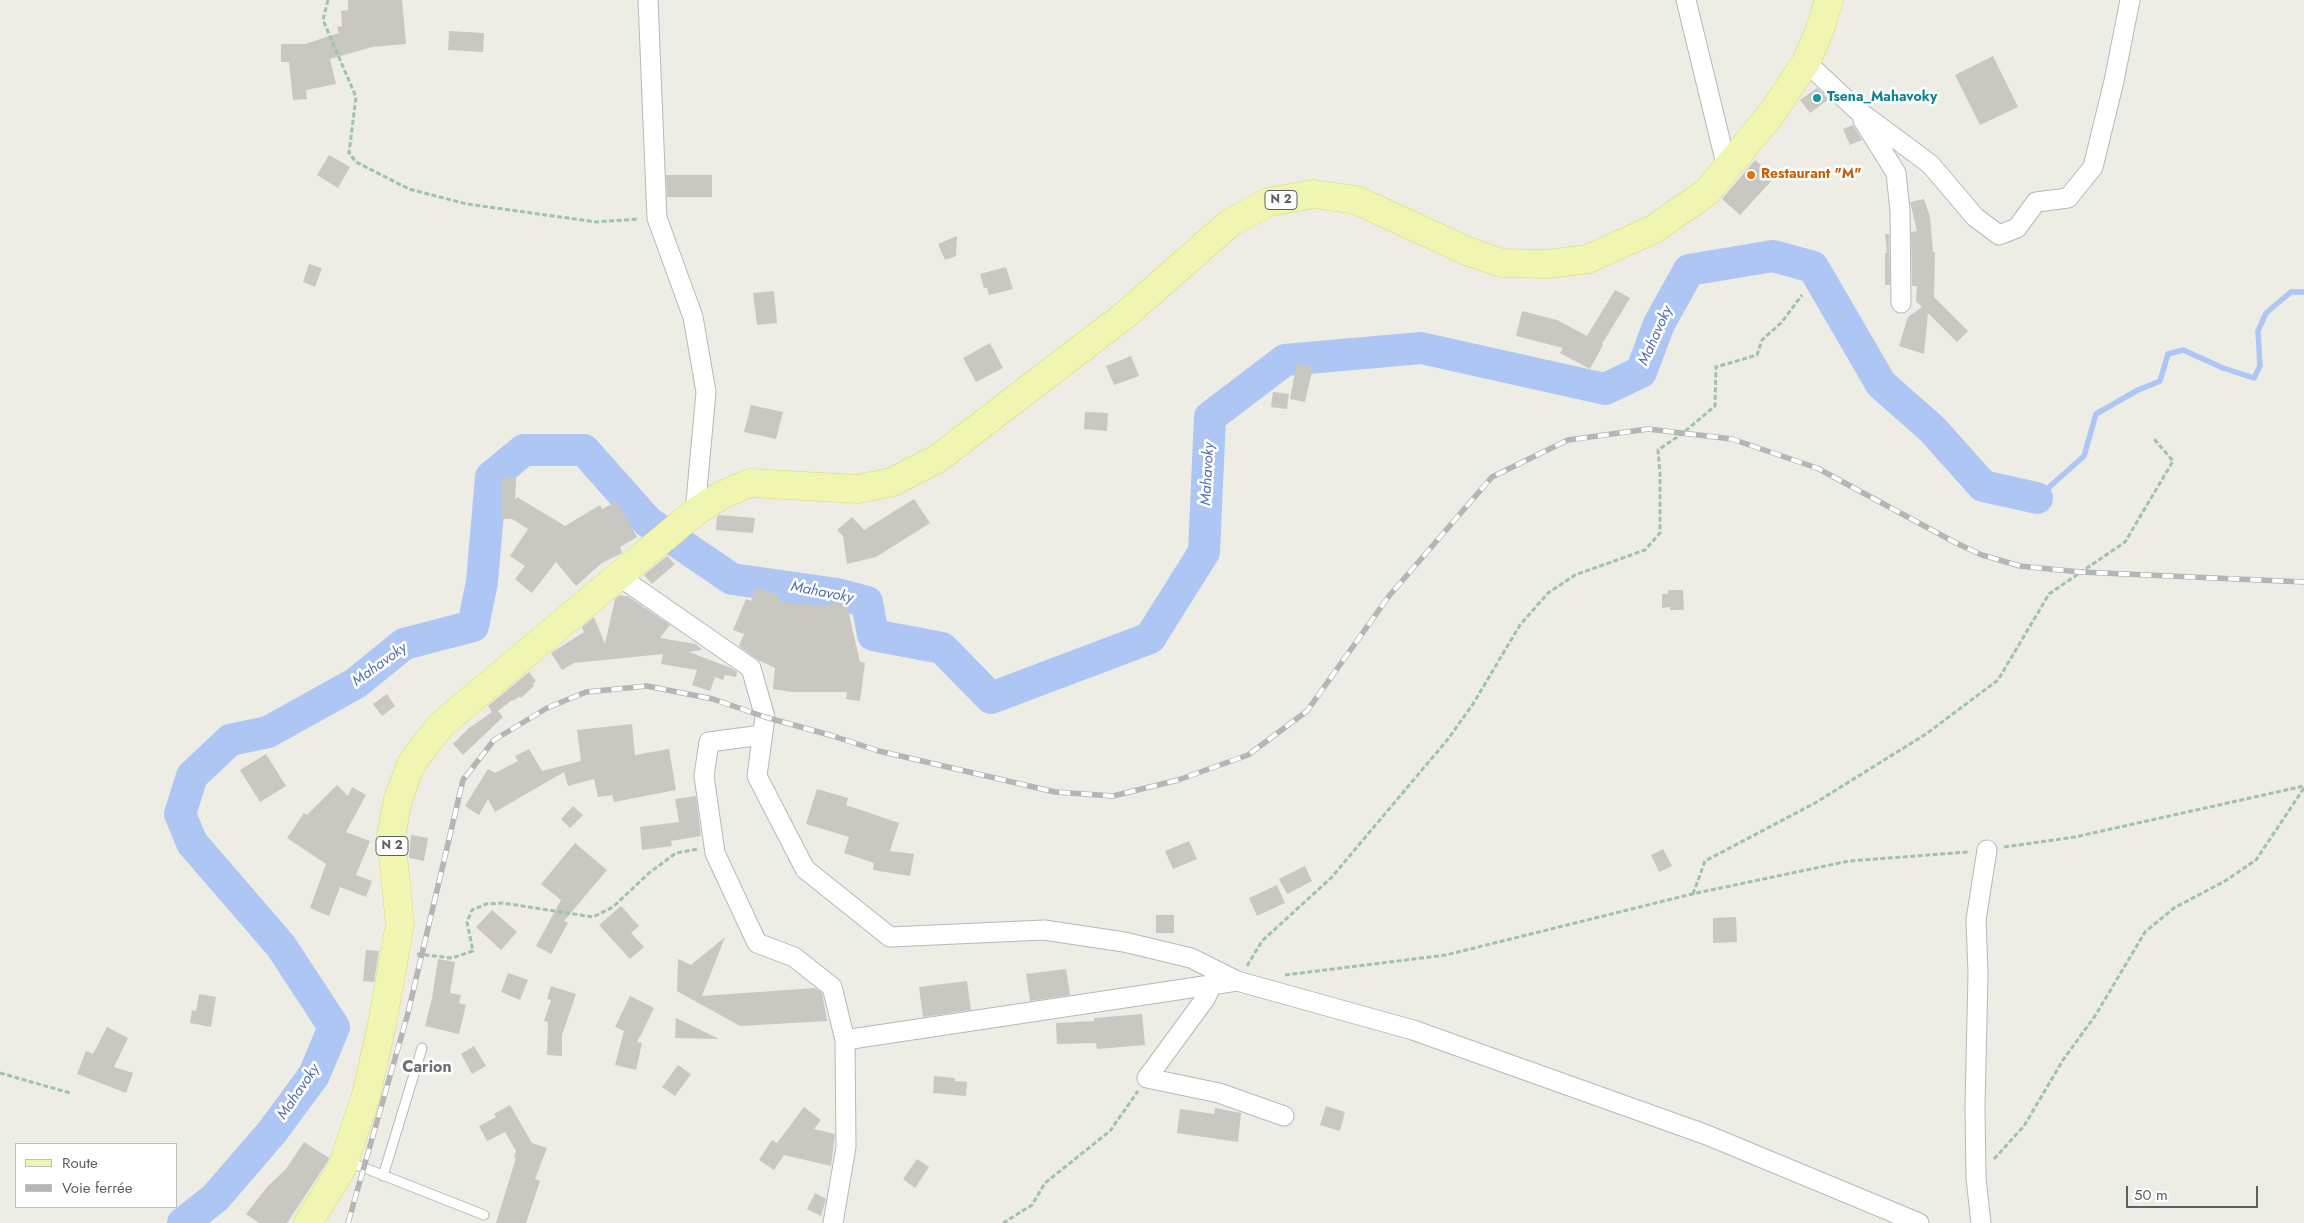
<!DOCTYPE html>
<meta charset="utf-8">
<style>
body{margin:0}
#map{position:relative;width:2304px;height:1223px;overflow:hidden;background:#edede5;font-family:Jost,sans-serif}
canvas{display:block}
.legend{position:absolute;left:15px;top:1143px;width:162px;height:65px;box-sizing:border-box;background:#fff;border:1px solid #bebfc1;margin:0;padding:6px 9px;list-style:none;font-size:15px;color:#5c5e63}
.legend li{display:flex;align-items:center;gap:10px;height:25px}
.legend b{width:25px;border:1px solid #bebfc1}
.scale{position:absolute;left:2126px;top:1186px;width:132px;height:22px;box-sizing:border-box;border:2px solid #5c5e63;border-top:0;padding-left:6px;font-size:15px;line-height:18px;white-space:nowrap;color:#5c5e63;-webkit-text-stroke:4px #fff;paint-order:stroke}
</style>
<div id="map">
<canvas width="2304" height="1223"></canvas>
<ul class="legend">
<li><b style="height:6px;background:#f1f5b2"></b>Route</li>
<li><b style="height:6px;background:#b4b5b5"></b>Voie ferrée</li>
</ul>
<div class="scale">50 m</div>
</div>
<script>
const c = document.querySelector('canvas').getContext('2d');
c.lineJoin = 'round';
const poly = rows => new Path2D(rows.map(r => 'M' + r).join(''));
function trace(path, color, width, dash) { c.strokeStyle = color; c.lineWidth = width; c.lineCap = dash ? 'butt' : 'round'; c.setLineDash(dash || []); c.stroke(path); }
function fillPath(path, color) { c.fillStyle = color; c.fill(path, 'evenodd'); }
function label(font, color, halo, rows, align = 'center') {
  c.font = font + ' Jost,sans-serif'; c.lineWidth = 5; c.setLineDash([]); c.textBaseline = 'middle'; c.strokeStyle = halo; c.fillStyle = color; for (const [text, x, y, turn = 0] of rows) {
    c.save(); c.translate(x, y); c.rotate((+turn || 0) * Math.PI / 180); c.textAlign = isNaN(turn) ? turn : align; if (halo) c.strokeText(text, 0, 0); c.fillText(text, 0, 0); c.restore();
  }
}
trace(poly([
 [2037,498,2084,456,2096,414,2138,390,2160,381,2168,354,2183,350,2223,368,2254,378,2260,366,2258,331,2266,313,2291,292,2304,292]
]), '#adc6f4', 5.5);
trace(poly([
 [183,1223,215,1198,272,1132,314,1075,334,1027,281,946,192,843,180,814,192,776,230,740,268,732,356,683,404,644,473,626,482,582,491,477,524,450,584,450,648,522,732,579,837,594,867,602,873,635,942,648,991,698,1150,638,1204,552,1210,417,1285,360,1421,348,1605,389,1641,372,1659,324,1689,270,1773,256,1813,267,1881,384,1932,429,1983,486,2037,498]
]), '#adc6f4', 32);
fillPath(poly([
 [348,0,402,0,406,44,372,47,330,59,336,84,306,90,307,99,293,100,289,62,281,62,281,44,305,44,339,33,337,27,342,26,341,11,348,10],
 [449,31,484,33,483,52,448,50],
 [1993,56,2018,107,1980,125,1955,75],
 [1817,88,1829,99,1810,113,1800,100],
 [1853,125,1862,140,1850,145,1843,129],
 [329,155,350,167,338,188,317,175],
 [1755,160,1775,177,1740,215,1722,199],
 [666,175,712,175,712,197,667,197],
 [1924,199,1930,217,1933,252,1935,252,1934,297,1968,331,1957,342,1928,313,1924,354,1899,346,1908,317,1922,307,1916,301,1917,286,1912,286,1911,232,1917,231,1910,202],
 [1885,234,1889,234,1890,285,1885,285,1885,253,1887,253],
 [957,236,956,256,945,260,938,244],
 [309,264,322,268,315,287,303,282],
 [1006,267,1013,289,989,295,987,288,984,288,980,274],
 [1615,290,1630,298,1602,344,1603,345,1590,369,1560,353,1563,348,1516,336,1522,311,1557,320,1587,336],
 [774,291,777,323,757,325,753,293],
 [990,343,1003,368,976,382,963,358],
 [1131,356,1139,376,1114,385,1106,366],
 [1297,363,1313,367,1305,402,1290,399],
 [1273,392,1289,394,1287,409,1271,407],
 [751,405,783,412,776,439,744,432],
 [1085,412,1108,413,1107,431,1084,429],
 [502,477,516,478,515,500,517,497,565,526,600,505,602,509,617,501,637,537,620,547,622,553,602,563,576,586,556,562,532,593,515,579,525,566,510,556,528,529,512,519,502,519],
 [914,499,930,523,876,557,847,564,843,536,837,530,852,517,864,530],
 [719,515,755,518,753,533,716,530,717,517],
 [667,556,675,564,652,584,644,575],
 [756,587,780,596,778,601,823,606,846,601,860,662,865,663,860,701,846,699,847,692,791,692,773,689,775,668,758,660,739,646,744,634,733,630,746,599,751,601],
 [1668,590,1683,590,1684,610,1670,610,1670,607,1662,608,1662,594,1668,594],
 [620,595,629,597,670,625,660,638,696,644,702,650,689,652,731,668,737,672,736,677,725,675,723,680,715,677,710,691,692,685,697,670,661,664,663,654,574,663,562,670,551,653,584,632,582,627,594,617,605,644,615,599],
 [529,672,536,681,533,684,534,686,521,698,520,696,513,701,512,700,498,711,503,717,463,755,453,744,469,728,492,712,488,706],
 [387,694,395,706,382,716,373,704],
 [632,724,635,755,669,749,676,790,614,802,612,795,598,797,594,779,568,786,564,772,495,812,488,799,479,815,465,806,488,769,495,773,518,761,515,756,529,749,542,771,581,761,577,730],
 [266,754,286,786,260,802,240,770],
 [337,785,348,796,352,787,366,795,346,832,370,841,356,875,372,881,366,897,340,887,329,916,310,908,326,864,287,838,304,813,307,815],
 [817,789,848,798,846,805,899,823,890,851,914,854,910,876,873,870,874,863,844,853,849,837,806,824],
 [696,796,701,836,671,841,672,846,642,850,640,827,679,822,675,799],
 [573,806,583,815,570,828,561,819],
 [411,835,428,838,424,861,409,858],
 [1189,841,1197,859,1173,869,1165,851],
 [575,843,607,870,564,921,568,923,551,954,536,946,561,900,541,884],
 [1663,849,1672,866,1659,872,1651,855],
 [1305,866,1312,881,1287,894,1279,879],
 [1277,885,1285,903,1257,916,1249,898],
 [621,906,639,926,631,933,644,947,630,959,599,925],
 [492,910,517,932,501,950,476,927],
 [1156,915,1174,915,1174,933,1156,933],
 [1736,917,1737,942,1713,943,1713,918],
 [725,937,702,996,815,988,822,993,827,1021,740,1026,677,991,678,959,691,965],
 [366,950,379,951,374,982,363,981],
 [438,959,455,962,450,993,461,995,459,1003,466,1005,459,1034,425,1026,432,998],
 [1066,969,1070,995,1030,1001,1026,974],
 [508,973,528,980,520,1000,501,992],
 [967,981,971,1010,923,1017,919,987],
 [551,986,576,994,562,1035,562,1056,547,1055,548,1022,544,1021,551,1000,547,999],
 [199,994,216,997,211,1027,190,1023,192,1010,196,1011],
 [630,996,654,1008,640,1037,638,1037,639,1038,637,1042,642,1043,636,1070,615,1065,624,1031,615,1027],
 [1142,1014,1145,1045,1097,1049,1096,1043,1057,1044,1056,1023,1094,1021,1094,1018],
 [676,1018,719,1039,675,1038],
 [107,1027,128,1038,114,1067,133,1073,126,1093,77,1074,86,1051,93,1054],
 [474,1046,486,1066,472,1074,461,1054],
 [678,1065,691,1074,675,1096,662,1087],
 [934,1076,955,1078,954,1081,967,1082,966,1096,933,1093],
 [510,1105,532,1143,547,1148,535,1179,540,1181,526,1223,496,1223,516,1158,514,1157,516,1151,505,1132,487,1141,479,1126,496,1117,494,1114],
 [1326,1106,1345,1112,1340,1131,1320,1125],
 [804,1107,821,1120,814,1129,835,1134,831,1166,784,1155,774,1170,759,1160,772,1140,777,1143],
 [1215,1108,1241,1113,1238,1142,1177,1133,1180,1109,1214,1114],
 [304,1142,329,1158,328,1161,287,1223,259,1223,246,1214,267,1187,286,1169],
 [917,1159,929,1167,915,1188,903,1179],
 [815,1193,826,1199,821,1216,807,1209]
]), '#c8c7c1');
const lane = poly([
 [347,1161,484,1215],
 [383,1176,422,1048]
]);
const street = poly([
 [648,0,657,218,693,317,706,392,695,512],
 [1686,0,1727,168],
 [1806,62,1857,110,1930,164,1975,217,1999,235,2017,228,2036,202,2068,198,2093,167,2114,81,2130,0],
 [1863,120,1896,173,1900,211,1901,303],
 [620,577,751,668,765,717,757,776,805,869,890,937,1044,930,1124,942,1191,958,1237,981,1413,1030,1707,1135,1919,1223],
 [762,735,709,742,704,776,715,853,757,943,794,957,832,987,845,1040,1237,981],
 [1212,985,1205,999,1147,1078,1219,1093,1284,1116],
 [833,1223,846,1147,845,1040],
 [1981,1223,1976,1178,1975,1107,1978,973,1976,920,1987,850]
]);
const primary = poly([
 [308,1223,342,1168,366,1096,382,1024,400,924,391,836,398,799,412,762,442,724,695,512,720,496,750,483,858,489,892,482,937,459,1125,315,1231,222,1269,202,1313,194,1356,200,1467,251,1502,263,1547,264,1588,259,1654,229,1707,192,1772,113,1806,62,1819,32,1829,0]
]);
trace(lane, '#b7b8bd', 11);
trace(street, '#b7b8bd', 21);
trace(primary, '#dfd76b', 29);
trace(poly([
 [328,0,323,20,356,97,349,153,356,162,409,189,467,204,596,222,639,219],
 [2004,847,2075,837,2304,786],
 [1693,894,1705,861,1815,803,1926,734,1998,680,2049,594,2125,542,2173,461,2154,439],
 [417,954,452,958,473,951,467,922,472,910,486,904,503,903,593,917,613,907,649,873,676,853,698,849],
 [1247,966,1262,941,1331,878,1448,739,1473,704,1520,625,1548,593,1575,575,1645,550,1660,533,1660,474,1658,450,1683,433,1715,406,1716,367,1757,355,1762,340,1781,323,1802,295],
 [1285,975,1446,955,1692,894,1849,861,1968,852],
 [0,1073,70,1093],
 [1994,1159,2024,1126,2063,1060,2095,1016,2145,932,2174,908,2225,881,2256,860,2304,788],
 [1003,1223,1032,1205,1045,1183,1110,1131,1138,1091]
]), '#9ec1b0', 3, [5, 2.5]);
trace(lane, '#fff', 9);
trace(street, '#fff', 19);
trace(primary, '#f1f5b2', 28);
const rail = poly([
 [348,1223,408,1013,463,780,494,740,547,708,586,692,647,686,713,699,765,717,833,736,879,751,1055,792,1113,796,1178,780,1248,755,1307,711,1389,596,1492,477,1568,440,1648,429,1732,439,1817,468,1956,543,1982,555,2020,566,2080,572,2304,582]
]);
trace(rail, '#b4b5b5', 5.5);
trace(rail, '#fff', 4, [11]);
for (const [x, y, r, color] of [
 [1817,98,5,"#0f9aa8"],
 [1751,175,5,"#e8710a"]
]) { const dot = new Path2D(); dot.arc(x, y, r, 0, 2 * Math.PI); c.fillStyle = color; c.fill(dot); trace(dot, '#fff', 2); }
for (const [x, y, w] of [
 [1281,200,32],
 [392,846,32]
]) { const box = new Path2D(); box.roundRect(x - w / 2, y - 9.5, w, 19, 4); c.fillStyle = '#fff'; c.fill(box); trace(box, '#5c5e63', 1); }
label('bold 12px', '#5c5e63', null, [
 ["N 2",1281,200],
 ["N 2",392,846]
]);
label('bold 14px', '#0d838f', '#fff', [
 ["Tsena_Mahavoky",1827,98]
], 'left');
label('bold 14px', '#c56008', '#fff', [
 ["Restaurant \"M\"",1761,175]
], 'left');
label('italic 15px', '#536eb4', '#fff', [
 ["Mahavoky",1656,336,-66],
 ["Mahavoky",1208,474,-87],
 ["Mahavoky",822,593,11],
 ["Mahavoky",380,665,-36],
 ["Mahavoky",299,1092,-56]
]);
label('bold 16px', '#6d7075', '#fff', [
 ["Carion",427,1068]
]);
</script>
